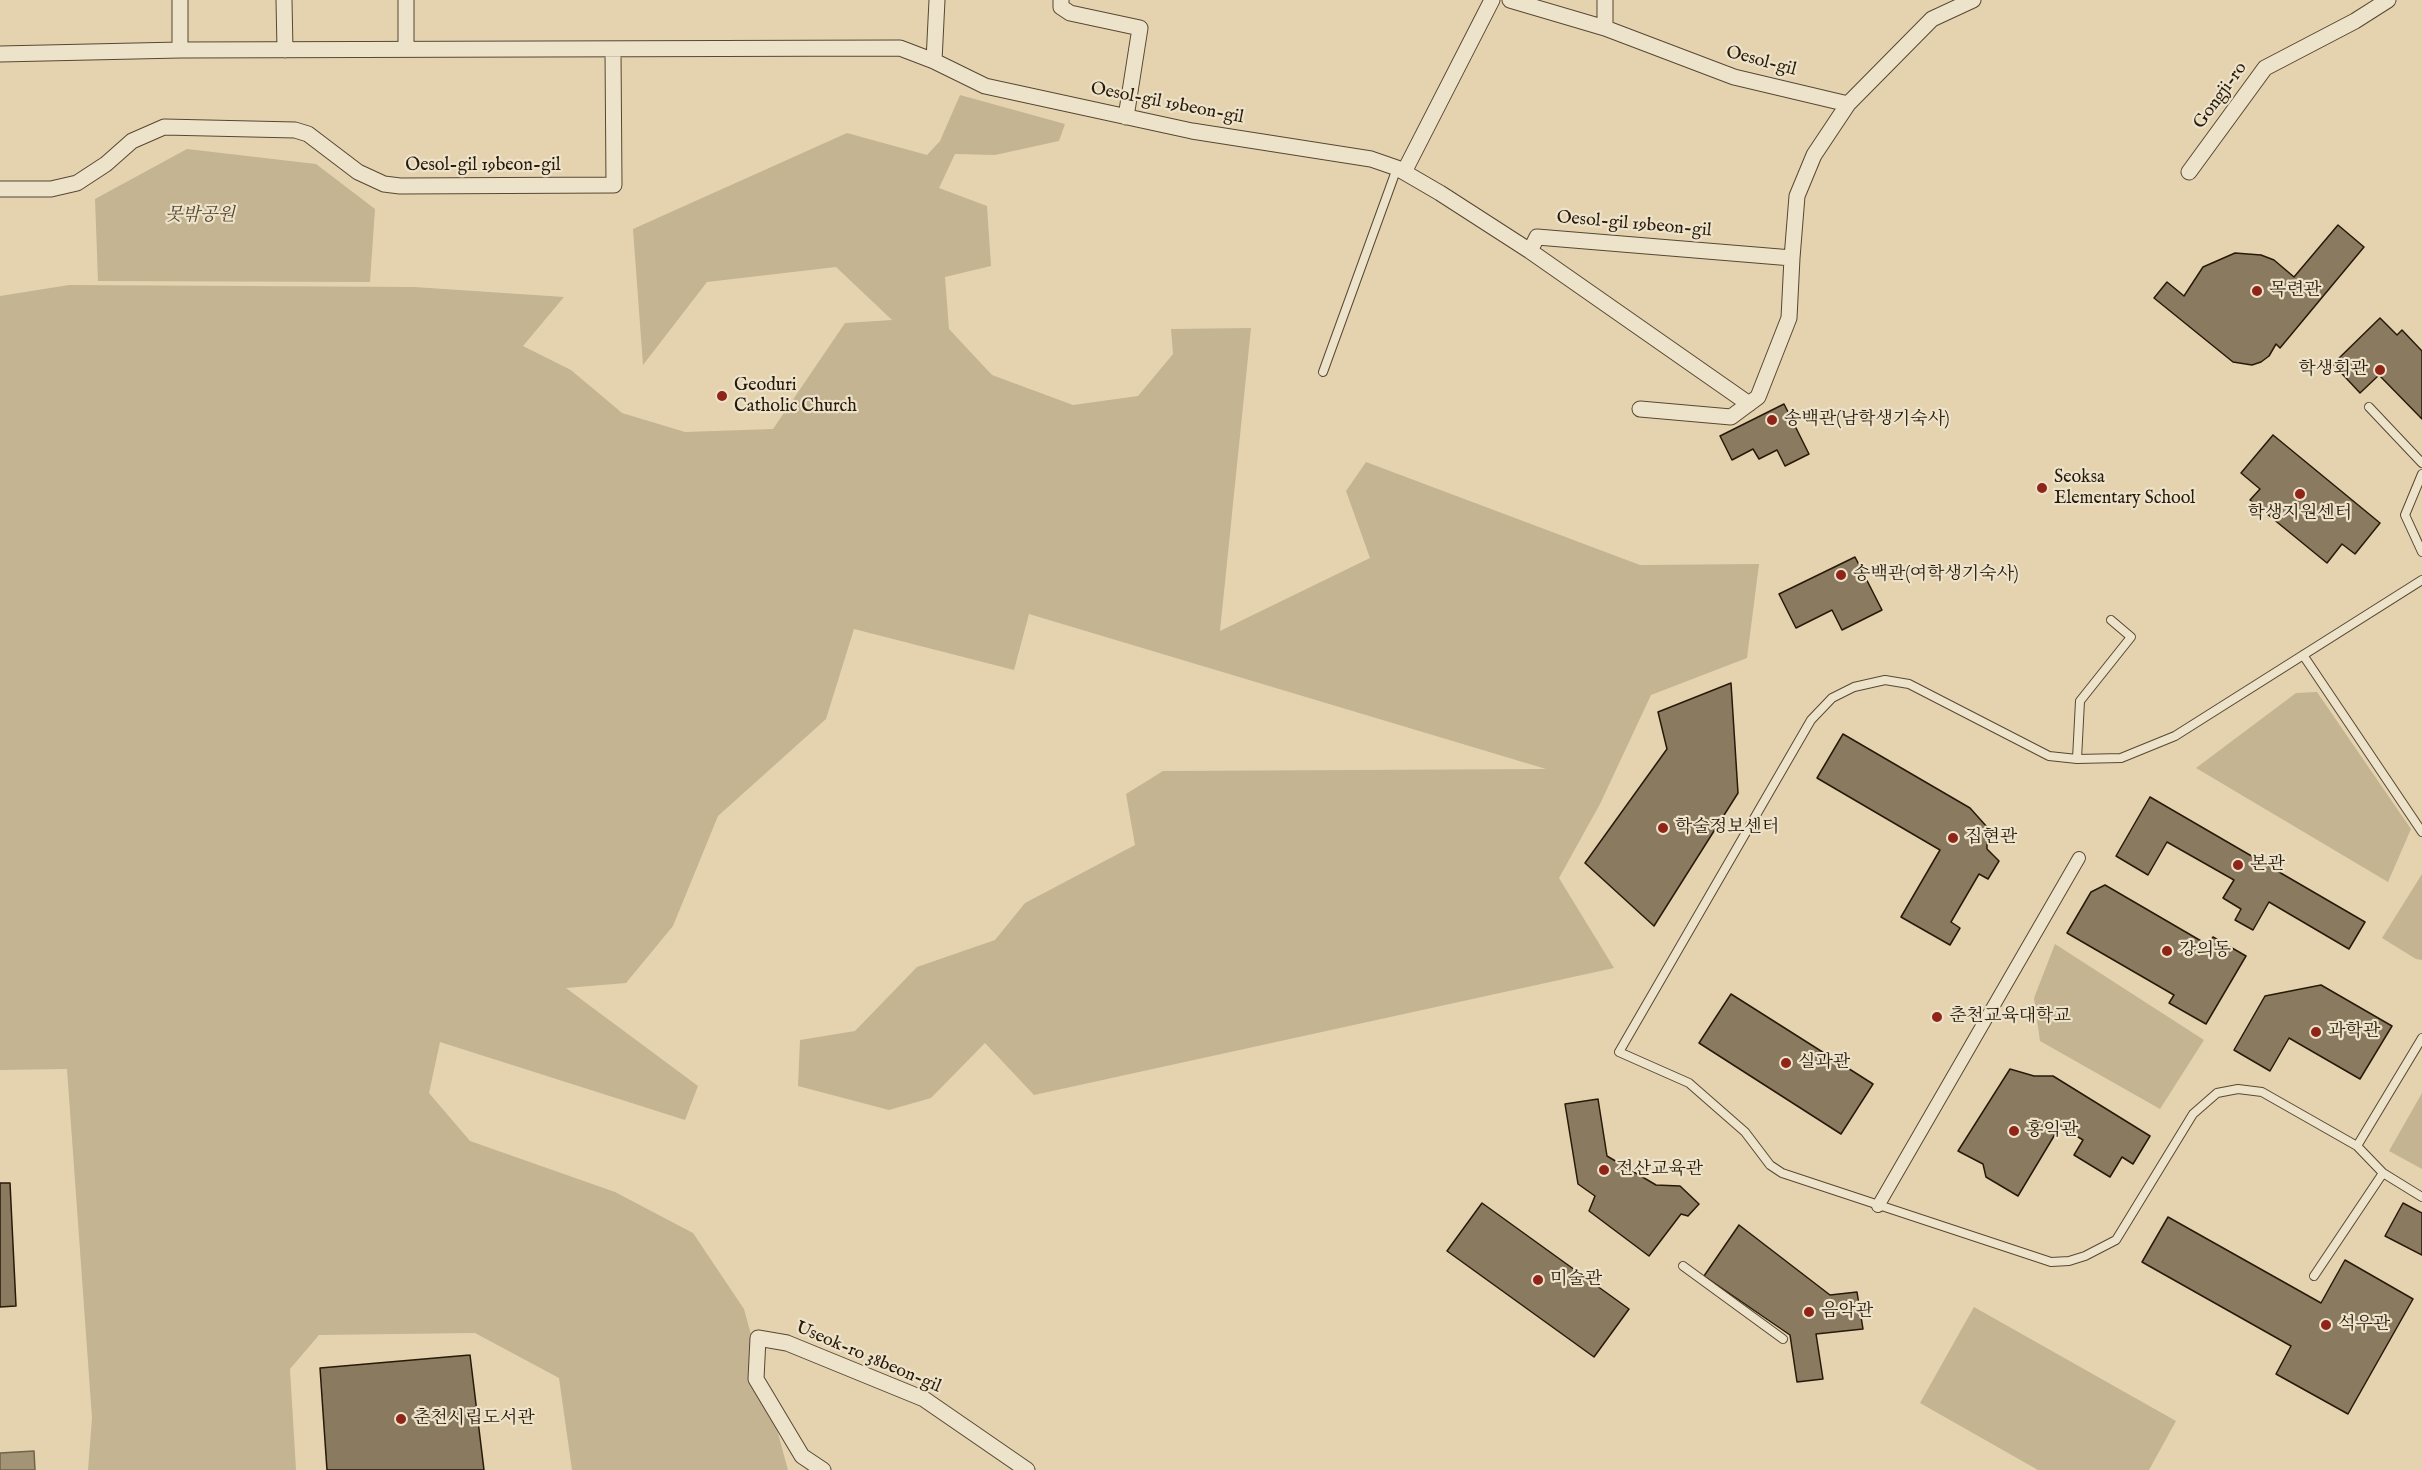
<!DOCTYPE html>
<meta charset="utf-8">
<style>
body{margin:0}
canvas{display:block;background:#e4d3ae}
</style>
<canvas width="2422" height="1470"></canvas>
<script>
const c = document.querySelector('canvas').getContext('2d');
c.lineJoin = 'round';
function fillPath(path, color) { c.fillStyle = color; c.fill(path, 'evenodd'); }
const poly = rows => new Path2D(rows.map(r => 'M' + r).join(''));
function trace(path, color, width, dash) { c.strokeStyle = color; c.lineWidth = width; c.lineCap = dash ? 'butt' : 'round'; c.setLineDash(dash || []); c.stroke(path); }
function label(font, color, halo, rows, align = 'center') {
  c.font = font + ' "IM FELL English","Noto Serif KR",serif'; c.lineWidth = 4.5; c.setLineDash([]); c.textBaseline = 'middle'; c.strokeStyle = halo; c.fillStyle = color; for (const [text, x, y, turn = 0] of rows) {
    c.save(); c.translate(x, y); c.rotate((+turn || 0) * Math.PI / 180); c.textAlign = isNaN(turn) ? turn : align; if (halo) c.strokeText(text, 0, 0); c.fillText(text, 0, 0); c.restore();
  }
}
fillPath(poly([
 [960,95,1065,124,1059,141,995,155,955,154,939,188,987,206,991,266,945,277,949,329,992,375,1073,405,1138,396,1173,354,1171,329,1251,328,1220,631,1370,558,1346,491,1366,462,1640,565,1759,564,1747,658,1651,695,1600,804,1559,878,1614,968,1034,1095,985,1043,931,1098,889,1110,798,1086,800,1040,855,1031,917,967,995,940,1025,903,1135,845,1126,794,1163,771,1546,769,1029,614,1014,670,854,629,826,719,718,816,673,926,626,983,566,988,698,1086,685,1120,440,1042,429,1093,470,1141,615,1192,693,1233,744,1309,788,1470,572,1470,559,1378,475,1333,319,1335,290,1369,296,1470,88,1470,92,1418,67,1069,0,1070,0,296,69,285,414,287,564,297,523,346,571,370,622,413,685,432,773,429,845,323,892,320,836,267,707,282,643,365,633,229,847,133,927,155,940,141],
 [187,149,316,164,375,209,370,282,98,281,95,199],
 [2317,692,2411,829,2388,882,2196,768,2296,693],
 [2422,874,2422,960,2416,959,2382,938],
 [2055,944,2204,1040,2160,1109,2040,1041,2034,998],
 [2422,1093,2422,1169,2389,1151],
 [1974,1307,2176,1421,2149,1470,2038,1470,1920,1403]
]), '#c4b492');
const water = poly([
 [34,1451,35,1470,0,1470,0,1453,34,1451]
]);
fillPath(water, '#a49476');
trace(water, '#72634b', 1.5);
const building = poly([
 [2338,225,2364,247,2280,348,2276,344,2269,356,2261,362,2252,365,2233,362,2154,298,2167,282,2184,296,2203,267,2235,253,2261,255,2274,260,2294,277,2338,225],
 [2380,318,2397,335,2402,330,2422,351,2422,419,2379,375,2360,393,2333,364,2380,318],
 [1784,404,1809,454,1785,466,1777,450,1759,459,1753,449,1732,460,1720,436,1784,404],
 [2273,435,2380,523,2355,554,2342,544,2327,563,2250,500,2260,489,2241,473,2273,435],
 [1855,557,1882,610,1842,630,1832,610,1796,628,1779,594,1855,557],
 [1731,683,1738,793,1654,926,1585,863,1667,749,1658,712,1731,683],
 [1843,734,1970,808,1987,827,1987,849,1999,861,1988,879,1979,874,1951,922,1960,928,1950,945,1901,917,1940,850,1817,778,1843,734],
 [2150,797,2365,922,2349,949,2269,902,2253,930,2235,920,2241,909,2223,898,2234,880,2167,842,2148,875,2116,856,2150,797],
 [2105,885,2208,945,2213,937,2246,956,2206,1024,2169,1003,2174,995,2067,933,2091,892,2105,885],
 [2321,985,2392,1026,2360,1079,2289,1038,2270,1071,2234,1050,2265,996,2321,985],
 [1731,994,1873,1084,1841,1134,1699,1043,1731,994],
 [2010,1069,2034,1076,2053,1076,2150,1136,2133,1164,2122,1157,2110,1177,2074,1155,2083,1140,2060,1126,2018,1196,1986,1177,1983,1164,1958,1151,2010,1069],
 [1598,1099,1607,1156,1656,1185,1680,1186,1699,1204,1688,1216,1681,1214,1649,1256,1589,1211,1595,1196,1578,1184,1565,1104,1598,1099],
 [0,1183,10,1183,16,1306,0,1307,0,1183],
 [1482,1203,1629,1309,1594,1357,1447,1251,1482,1203],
 [2403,1203,2422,1213,2422,1255,2385,1236,2403,1203],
 [2168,1217,2321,1303,2345,1260,2413,1299,2348,1414,2276,1374,2291,1346,2142,1262,2168,1217],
 [1739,1225,1830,1295,1857,1292,1863,1329,1816,1334,1823,1379,1797,1382,1790,1335,1704,1276,1739,1225],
 [470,1355,484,1470,327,1470,320,1368,470,1355]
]);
fillPath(building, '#8a7a5f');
trace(building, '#281a0a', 1.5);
const service = poly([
 [1323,372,1397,168],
 [2369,407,2422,463],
 [2422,474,2405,515,2422,552],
 [2422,580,2175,736,2121,758,2077,759,2049,756,1909,684,1885,680,1854,687,1832,698,1811,720,1619,1052,1689,1083,1745,1132,1770,1165,1782,1173,2051,1262,2069,1261,2085,1256,2116,1240,2193,1114,2217,1093,2238,1089,2262,1092,2357,1146,2383,1173,2422,1197],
 [2303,655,2422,832],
 [2077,759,2080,701,2131,637,2111,620],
 [2357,1146,2422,1038],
 [1683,1266,1783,1339],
 [2314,1276,2383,1173]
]);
const pedestrian = poly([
 [1878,1206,2079,858]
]);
const minor = poly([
 [180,0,180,50],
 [284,0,285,50],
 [406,0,406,49],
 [1061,0,1061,7,1070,13,1140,28,1126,117],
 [1510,0,1605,28,1734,77,1848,104,1932,19,1973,0],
 [1605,28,1605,0],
 [0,54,180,50,900,48,934,61,985,86,1192,131,1371,159,1397,168,1440,193,1530,251,1537,237,1792,258,1797,196,1814,155,1848,104],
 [934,61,937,0],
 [1404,172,1492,0],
 [2189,172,2265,68,2355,21,2388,0],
 [0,189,51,189,77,183,106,164,132,141,164,127,295,130,308,134,358,172,384,184,400,186,614,185,613,51],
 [1530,251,1749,404],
 [1640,409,1731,417,1758,397,1789,318,1792,258],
 [823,1470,802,1456,756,1379,758,1338,787,1343,924,1399,1027,1470]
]);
trace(service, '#574833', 10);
trace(pedestrian, '#574833', 14);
trace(minor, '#574833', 17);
trace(service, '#ede2ca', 8);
trace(pedestrian, '#ede2ca', 12);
trace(minor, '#ede2ca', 15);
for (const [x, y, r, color] of [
 [2257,291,6,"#8f2418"],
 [2380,370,6,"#8f2418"],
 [722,396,6,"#8f2418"],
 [1772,420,6,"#8f2418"],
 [2042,488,6,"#8f2418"],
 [2300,494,6,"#8f2418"],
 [1841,575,6,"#8f2418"],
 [1663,828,6,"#8f2418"],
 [1953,838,6,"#8f2418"],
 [2238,865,6,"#8f2418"],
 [2167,951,6,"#8f2418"],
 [1937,1017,6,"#8f2418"],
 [2316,1032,6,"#8f2418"],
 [1786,1063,6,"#8f2418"],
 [2014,1131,6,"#8f2418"],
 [1604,1170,6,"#8f2418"],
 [1538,1280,6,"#8f2418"],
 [1809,1312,6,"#8f2418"],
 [2326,1325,6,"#8f2418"],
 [401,1419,6,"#8f2418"]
]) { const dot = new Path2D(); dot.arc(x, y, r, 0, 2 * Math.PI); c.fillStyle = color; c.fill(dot); trace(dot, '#ede2ca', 2); }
label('18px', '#281a0a', '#ede2ca', [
 ["Oesol-gil",1761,62,15],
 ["Gongji-ro",2221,96,-54],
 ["Oesol-gil 19beon-gil",1167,104,11],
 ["Oesol-gil 19beon-gil",483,166],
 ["Oesol-gil 19beon-gil",1634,225,5],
 ["Useok-ro 38beon-gil",868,1358,23]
]);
label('italic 18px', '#574833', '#ede2ca', [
 ["못밖공원",200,216]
]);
label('18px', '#281a0a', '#ede2ca', [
 ["목련관",2269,291],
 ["학생회관",2368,370,"right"],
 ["Geoduri",734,386],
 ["Catholic Church",734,407],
 ["송백관(남학생기숙사)",1784,420],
 ["Seoksa",2054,478],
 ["Elementary School",2054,499],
 ["학생지원센터",2300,514,"center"],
 ["송백관(여학생기숙사)",1853,575],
 ["학술정보센터",1675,828],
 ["집현관",1965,838],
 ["본관",2250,865],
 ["강의동",2179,951],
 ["춘천교육대학교",1949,1017],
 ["과학관",2328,1032],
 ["실과관",1798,1063],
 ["홍익관",2026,1131],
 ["전산교육관",1616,1170],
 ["미술관",1550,1280],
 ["음악관",1821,1312],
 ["석우관",2338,1325],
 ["춘천시립도서관",413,1419]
], 'left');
</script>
